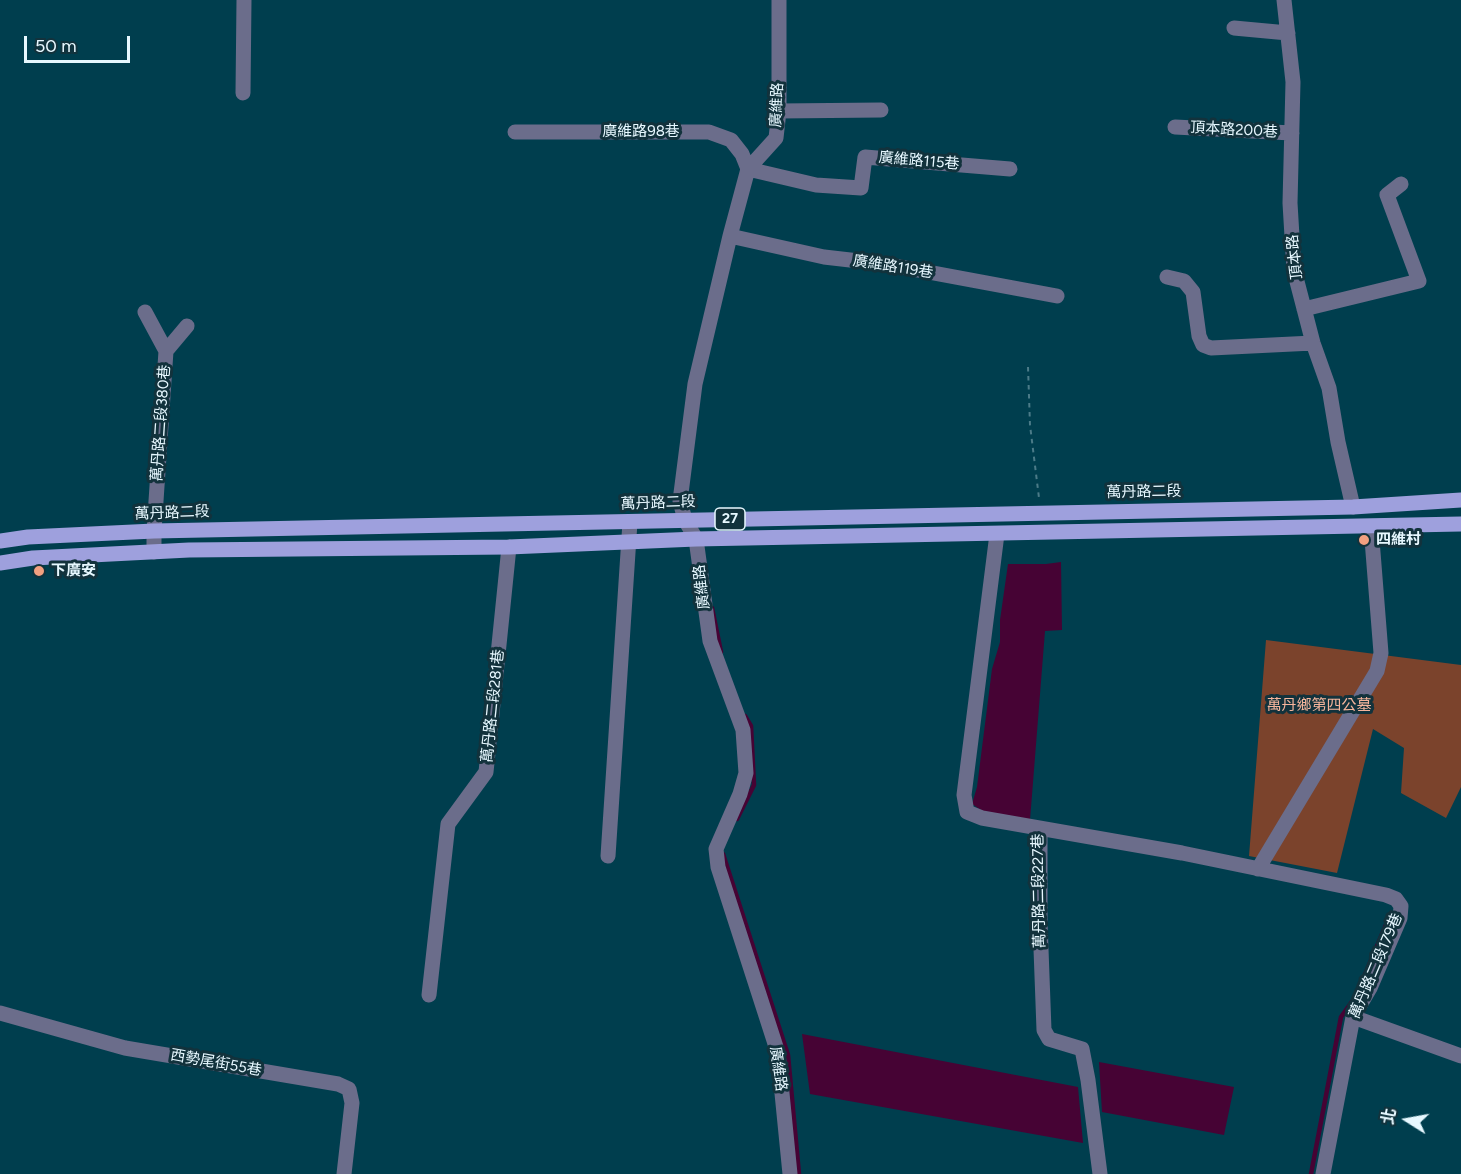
<!DOCTYPE html>
<meta charset="utf-8">
<style>
body{margin:0}
#map{position:relative;width:1461px;height:1174px;overflow:hidden;background:#003e4e;font-family:Figtree,"Noto Sans TC",sans-serif}
canvas{display:block}
.north{position:absolute;left:1377px;top:1090px;width:60px;height:60px;-webkit-text-stroke:4px #12323c;paint-order:stroke;rotate:281deg;font-size:16px;font-weight:700;line-height:24px;text-align:center;color:#e7f8ff}
.north::after{content:'';display:block;margin:auto;width:21px;height:27px;background:#e7f8ff;clip-path:polygon(50% 0,100% 100%,50% 72%,0 100%)}
.scale{position:absolute;left:24px;top:36px;width:106px;height:27px;box-sizing:border-box;border:3px solid #e7f8ff;border-top:0;padding-left:8px;font-size:18px;line-height:21px;white-space:nowrap;color:#e7f8ff;-webkit-text-stroke:4px #12323c;paint-order:stroke}
</style>
<div id="map">
<canvas width="1461" height="1174"></canvas>
<div class="north">北</div>
<div class="scale">50 m</div>
</div>
<script>
const c = document.querySelector('canvas').getContext('2d');
c.lineJoin = 'round';
function fillPath(path, color) { c.fillStyle = color; c.fill(path, 'evenodd'); }
const poly = rows => new Path2D(rows.map(r => 'M' + r).join(''));
function trace(path, color, width, dash) { c.strokeStyle = color; c.lineWidth = width; c.lineCap = dash ? 'butt' : 'round'; c.setLineDash(dash || []); c.stroke(path); }
function label(font, color, halo, rows, align = 'center') {
  c.font = font + ' Figtree,"Noto Sans TC",sans-serif'; c.lineWidth = 6; c.setLineDash([]); c.textBaseline = 'middle'; c.strokeStyle = halo; c.fillStyle = color; for (const [text, x, y, turn = 0] of rows) {
    c.save(); c.translate(x, y); c.rotate((+turn || 0) * Math.PI / 180); c.textAlign = isNaN(turn) ? turn : align; if (halo) c.strokeText(text, 0, 0); c.fillText(text, 0, 0); c.restore();
  }
}
fillPath(poly([
 [1266,640,1461,665,1461,787,1446,818,1401,793,1404,748,1373,729,1337,873,1249,856]
]), '#7b432c');
fillPath(poly([
 [1061,562,1062,630,1045,631,1030,820,984,812,972,804,977,787,992,669,1000,642,1000,620,1008,564,1046,564],
 [802,1034,1078,1087,1083,1143,810,1094],
 [1099,1062,1234,1087,1224,1135,1102,1112]
]), '#460334');
trace(poly([
 [712,608,721,652],
 [737,819,754,785,751,726,745,716],
 [723,854,788,1055,799,1174],
 [1311,1174,1341,1017,1356,996,1388,920]
]), '#460334', 4.5);
trace(poly([
 [1028,367,1030,425,1039,498]
]), '#4b7b88', 2, [4.5, 4.5]);
trace(poly([
 [779,0,779,111,776,138,748,169,730,236,695,384,680,501,685,520,696,539,710,641,743,730,746,773,740,794,716,849,718,867,778,1053,790,1174],
 [1284,0,1293,82,1290,203,1294,270,1313,343,1329,388,1338,442,1353,507],
 [1234,28,1288,33],
 [243,93,244,0],
 [779,111,881,110],
 [1175,127,1292,133],
 [515,132,709,132,731,140,742,154,748,169,816,185,861,188,865,157,1010,169],
 [730,236,824,257,885,264,1057,296],
 [1167,277,1184,281,1193,292,1199,336,1203,345,1211,348,1313,343],
 [1304,309,1419,281,1387,195,1401,184],
 [145,312,166,351,154,531,154,552],
 [166,351,187,326],
 [997,534,964,795,967,812,982,818,1182,853,1386,895,1396,899,1401,906,1400,918,1370,988,1353,1017,1323,1174],
 [1040,828,1040,922,1044,1030,1049,1039,1082,1049,1088,1080,1100,1174],
 [608,856,630,522],
 [1258,869,1377,671,1381,653,1371,527],
 [429,995,448,824,486,772,509,547],
 [0,1013,125,1048,338,1084,349,1089,352,1103,344,1174],
 [1353,1017,1461,1056]
]), '#6b6d8b', 15);
trace(poly([
 [0,541,28,537,154,531,1353,507,1461,500],
 [0,563,33,558,189,550,509,547,696,539,1461,524]
]), '#9ea0dd', 15);
for (const [x, y, r, color] of [
 [1364,540,6,"#f2a080"],
 [39,571,6,"#f2a080"]
]) { const dot = new Path2D(); dot.arc(x, y, r, 0, 2 * Math.PI); c.fillStyle = color; c.fill(dot); trace(dot, '#12323c', 2); }
for (const [x, y, w] of [
 [730,519,30]
]) { const box = new Path2D(); box.roundRect(x - w / 2, y - 11, w, 22, 4.5); c.fillStyle = '#12323c'; c.fill(box); trace(box, '#e7f8ff', 1.5); }
label('bold 14px', '#e7f8ff', null, [
 ["27",730,519]
]);
label('15px', '#e7f8ff', '#12323c', [
 ["廣維路",777,105,-87],
 ["頂本路200巷",1234,130,3],
 ["廣維路98巷",641,132],
 ["廣維路115巷",919,161,5],
 ["頂本路",1295,257,-96],
 ["廣維路119巷",893,267,9],
 ["萬丹路二段380巷",161,423,-86],
 ["萬丹路二段",1144,492,-1],
 ["萬丹路二段",658,503,-2],
 ["萬丹路二段",172,513,-2],
 ["廣維路",702,587,-97],
 ["萬丹路二段281巷",493,706,-84],
 ["萬丹路二段227巷",1039,891,-91],
 ["萬丹路二段179巷",1376,966,-67],
 ["西勢尾街55巷",216,1063,10],
 ["廣維路",778,1069,82]
]);
label('bold 15px', '#e7f8ff', '#12323c', [
 ["四維村",1376,540],
 ["下廣安",51,571]
], 'left');
label('15px', '#f6b59c', '#12323c', [
 ["萬丹鄉第四公墓",1319,706]
]);
</script>
